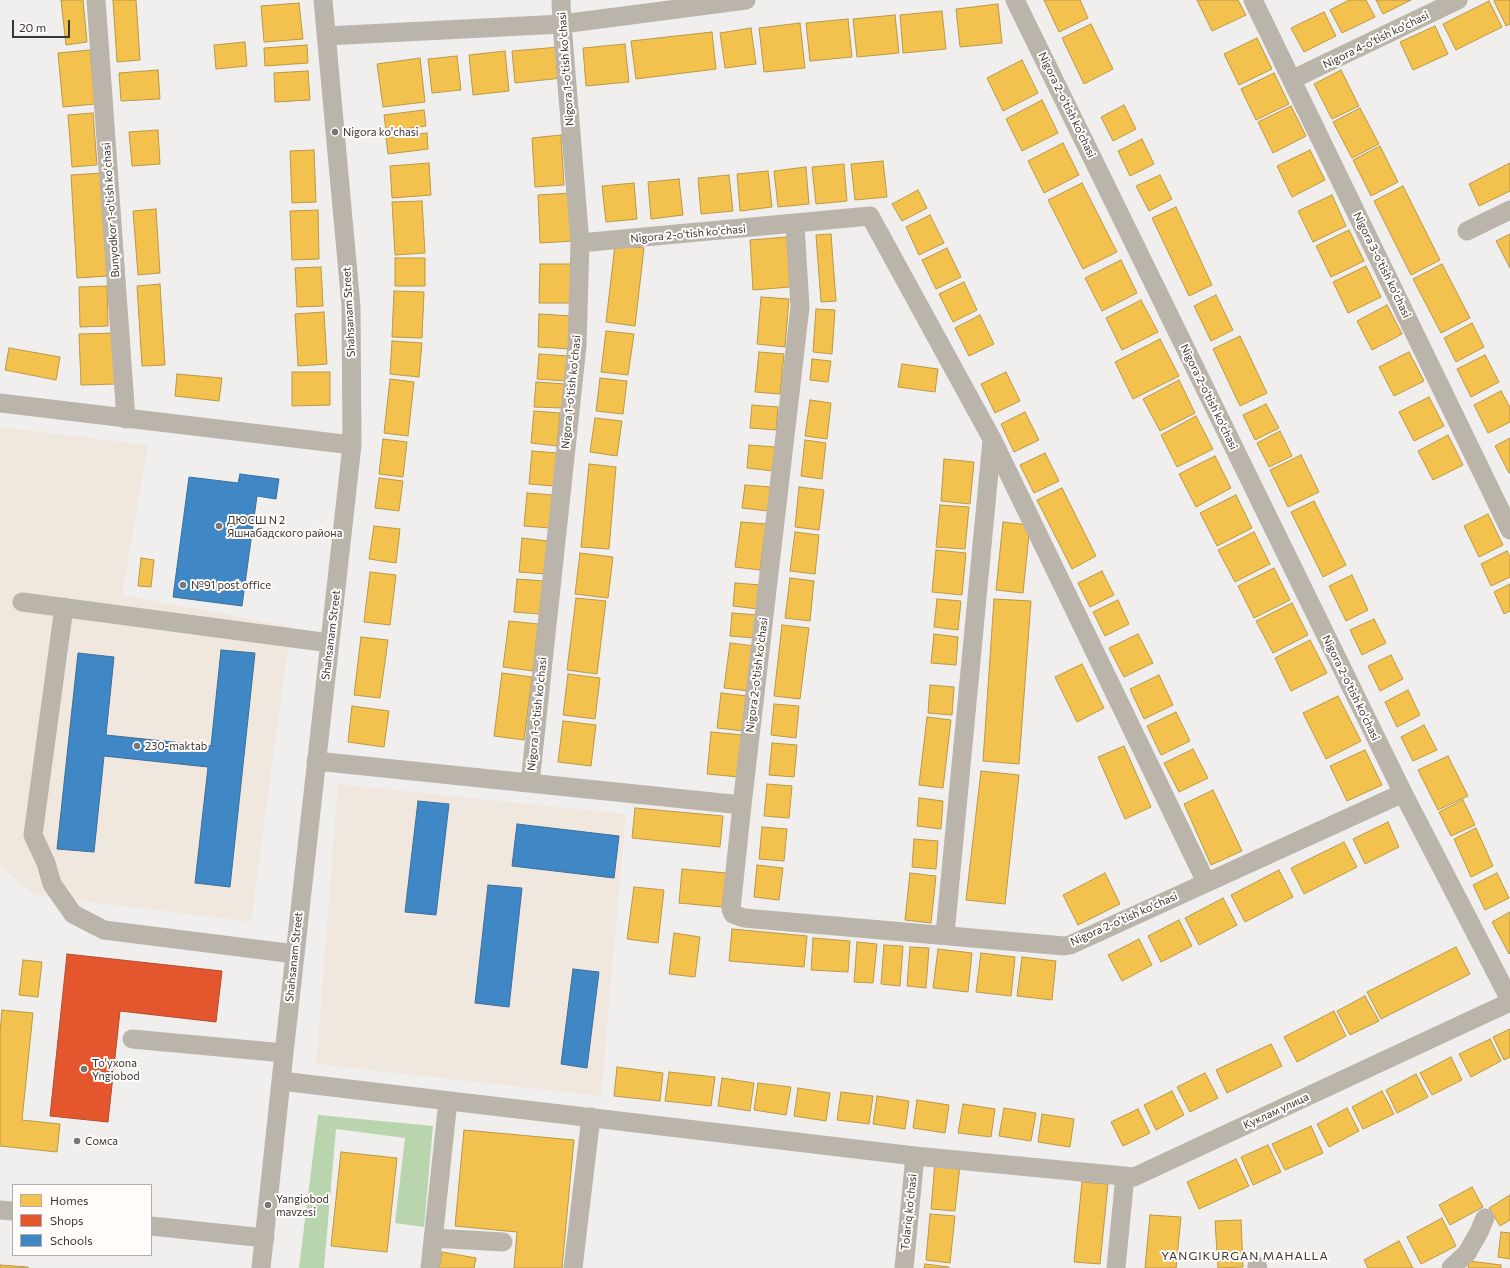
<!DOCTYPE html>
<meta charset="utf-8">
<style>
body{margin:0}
#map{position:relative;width:1510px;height:1268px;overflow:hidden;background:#f1efee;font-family:Commissioner,sans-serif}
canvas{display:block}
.legend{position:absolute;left:12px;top:1184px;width:140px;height:72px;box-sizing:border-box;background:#fffcfa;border:1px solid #afadac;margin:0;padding:5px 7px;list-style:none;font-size:12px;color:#383736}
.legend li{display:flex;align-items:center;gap:8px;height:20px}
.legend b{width:20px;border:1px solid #afadac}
.scale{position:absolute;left:12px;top:20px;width:58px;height:18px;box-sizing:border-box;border:2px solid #383736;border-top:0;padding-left:5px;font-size:12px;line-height:14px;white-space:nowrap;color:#383736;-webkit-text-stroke:3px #fffcfa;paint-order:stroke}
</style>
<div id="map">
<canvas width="1510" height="1268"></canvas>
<ul class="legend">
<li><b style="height:11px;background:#f2c14e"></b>Homes</li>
<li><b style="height:11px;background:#e4572e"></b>Shops</li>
<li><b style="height:11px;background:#3f88c5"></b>Schools</li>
</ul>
<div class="scale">20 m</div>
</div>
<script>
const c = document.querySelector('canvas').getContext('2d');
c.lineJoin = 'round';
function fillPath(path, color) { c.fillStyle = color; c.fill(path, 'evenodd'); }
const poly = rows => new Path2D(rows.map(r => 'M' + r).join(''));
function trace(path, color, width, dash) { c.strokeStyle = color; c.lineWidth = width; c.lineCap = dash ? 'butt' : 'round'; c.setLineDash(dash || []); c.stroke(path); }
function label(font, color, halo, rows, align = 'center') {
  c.font = font + ' Commissioner,sans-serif'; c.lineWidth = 4; c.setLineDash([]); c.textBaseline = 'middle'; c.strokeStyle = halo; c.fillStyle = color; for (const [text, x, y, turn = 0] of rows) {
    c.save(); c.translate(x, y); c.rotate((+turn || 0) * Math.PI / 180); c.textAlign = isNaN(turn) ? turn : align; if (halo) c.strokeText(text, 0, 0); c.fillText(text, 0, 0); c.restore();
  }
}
fillPath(poly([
 [0,427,148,445,122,595,291,626,251,922,34,895,0,866],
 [338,784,626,814,601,1096,316,1064]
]), '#f0e8de');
fillPath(poly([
 [318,1115,433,1126,424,1227,395,1223,405,1138,336,1129,324,1268,299,1268]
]), '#b8d5ae');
const homes = poly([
 [61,0,83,0,87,42,66,45,61,0],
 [113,0,136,0,140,60,117,62,113,0],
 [1044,0,1080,0,1088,18,1059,32,1044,0],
 [1197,0,1238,0,1246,15,1212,31,1197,0],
 [1349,0,1366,0,1375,17,1342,33,1330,10,1349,0],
 [1376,0,1411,0,1383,14,1376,0],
 [1495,0,1510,0,1510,24,1506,26,1494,1,1495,0],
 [1489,1,1502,27,1456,50,1443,24,1489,1],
 [299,3,303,39,264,42,261,6,299,3],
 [998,4,1002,43,960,47,956,9,998,4],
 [942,11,946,49,903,53,900,15,942,11],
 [1324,12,1336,36,1304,52,1291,28,1324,12],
 [895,15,899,53,857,57,853,19,895,15],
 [848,19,852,57,810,61,806,23,848,19],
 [800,23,805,68,764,72,759,28,800,23],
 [1091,24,1113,69,1084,84,1062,38,1091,24],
 [1435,26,1448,54,1413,70,1400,42,1435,26],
 [751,28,756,64,725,68,720,33,751,28],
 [712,32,716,69,636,79,631,41,712,32],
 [1257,38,1272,69,1239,85,1224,54,1257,38],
 [245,42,247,66,216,69,214,45,245,42],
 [625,44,629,82,586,86,583,48,625,44],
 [307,45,308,63,265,66,264,48,307,45],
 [559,47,562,78,515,83,512,51,559,47],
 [90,50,95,104,63,107,58,53,90,50],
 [505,51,509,91,473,95,469,55,505,51],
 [457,56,461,90,432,93,428,59,457,56],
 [420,58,425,102,383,107,377,64,420,58],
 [1022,60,1038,93,1003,111,987,78,1022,60],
 [158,70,160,99,121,101,119,73,158,70],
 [1341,70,1359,106,1332,119,1314,84,1341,70],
 [308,71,310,100,275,102,274,73,308,71],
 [1274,73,1289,104,1256,120,1241,89,1274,73],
 [1042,100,1058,133,1022,151,1006,119,1042,100],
 [1124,105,1136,129,1113,141,1101,117,1124,105],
 [1291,106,1306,136,1273,153,1258,122,1291,106],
 [1360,108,1379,144,1352,158,1333,122,1360,108],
 [424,110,426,126,386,131,384,115,424,110],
 [93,113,97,165,72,167,68,115,93,113],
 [158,130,160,164,132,166,129,132,158,130],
 [427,133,428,149,388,154,386,138,427,133],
 [561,135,564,185,535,187,532,138,561,135],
 [1142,139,1154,164,1130,176,1118,151,1142,139],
 [1063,143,1079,175,1044,193,1028,161,1063,143],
 [1380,146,1398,182,1371,196,1353,160,1380,146],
 [314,150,316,202,292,203,290,151,314,150],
 [1310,150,1325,180,1292,197,1277,166,1310,150],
 [883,161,887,197,855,200,851,164,883,161],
 [429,163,431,195,392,198,390,166,429,163],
 [1510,163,1510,191,1479,206,1469,184,1510,163],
 [844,164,847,201,816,204,812,167,844,164],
 [806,167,809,204,778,207,774,171,806,167],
 [768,171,772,207,740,211,737,174,768,171],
 [102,173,108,276,77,278,71,175,102,173],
 [729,175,733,211,701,214,698,178,729,175],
 [1160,175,1172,199,1149,211,1136,186,1160,175],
 [679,179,683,215,651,219,648,182,679,179],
 [634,183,637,219,606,222,602,186,634,183],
 [1082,183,1117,252,1083,269,1048,200,1082,183],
 [1403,186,1440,260,1411,275,1374,201,1403,186],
 [918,190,927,208,902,221,892,204,918,190],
 [572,193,574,241,540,243,538,195,572,193],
 [1332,195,1346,226,1313,242,1298,211,1332,195],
 [422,201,425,253,395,255,392,202,422,201],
 [1176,207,1212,285,1189,296,1152,218,1176,207],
 [156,209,160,273,138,275,133,211,156,209],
 [318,210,319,259,292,260,290,211,318,210],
 [930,215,944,243,919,255,906,227,930,215],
 [1349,230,1364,261,1331,277,1316,246,1349,230],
 [831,234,836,301,821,302,816,235,831,234],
 [1510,234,1510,268,1496,241,1510,234],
 [787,237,790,287,753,290,750,240,787,237],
 [615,245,644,248,635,326,606,322,615,245],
 [947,248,961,277,936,289,922,260,947,248],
 [395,258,425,258,425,286,395,286,395,258],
 [1121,260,1137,293,1102,311,1085,278,1121,260],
 [540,264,574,264,574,303,539,303,540,264],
 [1442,264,1470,318,1441,333,1413,279,1442,264],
 [1366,266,1381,297,1348,313,1333,282,1366,266],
 [321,267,323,306,297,307,295,268,321,267],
 [964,282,977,310,953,322,939,294,964,282],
 [160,284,165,365,142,366,137,286,160,284],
 [107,286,108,326,80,327,79,287,107,286],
 [394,291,424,292,422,338,392,337,394,291],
 [1216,295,1233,330,1211,341,1194,306,1216,295],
 [761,297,789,299,785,347,757,344,761,297],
 [1141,300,1158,332,1122,350,1106,318,1141,300],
 [1387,305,1402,334,1372,350,1357,321,1387,305],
 [816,309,835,310,832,354,813,352,816,309],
 [324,312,327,364,298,366,295,314,324,312],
 [539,314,572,316,570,349,538,347,539,314],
 [980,315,994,344,969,356,955,328,980,315],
 [1472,323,1484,347,1456,362,1444,338,1472,323],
 [606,331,634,334,628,375,601,372,606,331],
 [114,333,116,384,81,385,79,334,114,333],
 [1240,336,1267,393,1240,406,1213,349,1240,336],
 [1160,339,1179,376,1133,399,1115,362,1160,339],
 [392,341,422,343,419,377,390,374,392,341],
 [9,348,60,357,56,380,5,370,9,348],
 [759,352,784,354,780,394,755,392,759,352],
 [1409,352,1424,381,1394,396,1379,367,1409,352],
 [539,354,568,356,566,381,537,379,539,354],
 [1485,355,1499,382,1471,397,1457,369,1485,355],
 [812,359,831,361,828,382,810,380,812,359],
 [902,364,938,369,935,392,898,387,902,364],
 [292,372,330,372,330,405,292,406,292,372],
 [1006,372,1020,401,995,413,981,384,1006,372],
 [177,374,222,378,219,401,175,396,177,374],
 [600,378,627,381,623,414,596,411,600,378],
 [390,379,414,382,408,436,384,433,390,379],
 [1179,380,1195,413,1160,431,1143,399,1179,380],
 [536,382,565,384,564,408,534,407,536,382],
 [1501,391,1510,407,1510,422,1488,433,1474,405,1501,391],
 [1429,397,1444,426,1414,441,1399,412,1429,397],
 [810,400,831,403,827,439,805,436,810,400],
 [1266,404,1279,428,1255,440,1243,415,1266,404],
 [752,405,778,407,776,430,750,428,752,405],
 [534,411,560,413,557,446,531,443,534,411],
 [1025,412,1039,440,1014,452,1001,424,1025,412],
 [1196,416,1213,449,1177,467,1161,435,1196,416],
 [595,418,622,421,617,456,590,452,595,418],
 [1280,431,1292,456,1269,467,1257,443,1280,431],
 [1448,435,1463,465,1433,480,1418,451,1448,435],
 [1510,438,1510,473,1509,473,1495,446,1510,438],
 [383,439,407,442,403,477,379,474,383,439],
 [805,440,826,443,822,479,801,476,805,440],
 [749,445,775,447,773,471,747,468,749,445],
 [532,451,558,453,555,486,529,484,532,451],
 [1045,453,1059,481,1034,493,1020,465,1045,453],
 [1301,455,1319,492,1288,507,1270,470,1301,455],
 [1215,456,1231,488,1196,507,1179,474,1215,456],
 [944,459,974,462,970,504,941,501,944,459],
 [589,464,616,467,609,549,581,547,589,464],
 [379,478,403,481,399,511,375,508,379,478],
 [745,485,771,487,768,511,742,508,745,485],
 [799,487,824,490,819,530,795,527,799,487],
 [1062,488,1096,556,1072,569,1037,500,1062,488],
 [527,493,553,495,550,528,524,526,527,493],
 [1236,495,1252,528,1217,546,1200,513,1236,495],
 [1314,501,1346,565,1323,577,1291,512,1314,501],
 [940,505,969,507,965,549,936,547,940,505],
 [1488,514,1503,545,1479,557,1464,526,1488,514],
 [741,522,766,524,760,570,735,567,741,522],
 [1003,522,1030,525,1023,593,996,590,1003,522],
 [374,526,400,529,396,563,369,559,374,526],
 [795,532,819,535,815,574,790,571,795,532],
 [1254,532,1270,564,1235,582,1218,550,1254,532],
 [522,538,548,541,545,574,519,572,522,538],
 [936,550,966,553,962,595,932,592,936,550],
 [1507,551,1510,557,1510,577,1491,586,1481,564,1507,551],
 [580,553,613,557,608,598,575,594,580,553],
 [141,558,154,560,151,587,138,586,141,558],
 [1274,568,1290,600,1254,618,1238,586,1274,568],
 [1102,571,1114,595,1090,607,1078,583,1102,571],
 [370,572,396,575,390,625,364,622,370,572],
 [1352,575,1368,610,1346,621,1329,586,1352,575],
 [790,578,814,581,810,621,785,618,790,578],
 [517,579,543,581,540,614,514,612,517,579],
 [735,583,761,585,758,609,733,606,735,583],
 [1510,584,1510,611,1504,614,1494,592,1510,584],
 [576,598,606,601,597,674,567,670,576,598],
 [937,599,961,601,958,630,934,627,937,599],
 [994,599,1031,601,1019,764,983,761,994,599],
 [1118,600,1129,624,1105,636,1093,612,1118,600],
 [1292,603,1308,635,1273,653,1256,621,1292,603],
 [732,613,758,615,756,638,730,636,732,613],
 [1374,619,1386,643,1362,655,1350,630,1374,619],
 [509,621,538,624,533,671,503,667,509,621],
 [782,625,809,628,800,699,774,696,782,625],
 [934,634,958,637,956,665,931,663,934,634],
 [1138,634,1153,663,1124,677,1109,648,1138,634],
 [361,637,388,640,380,698,354,695,361,637],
 [1310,640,1327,673,1291,691,1275,658,1310,640],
 [730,643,755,646,749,691,724,688,730,643],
 [1391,655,1403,679,1380,691,1368,666,1391,655],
 [1082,664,1104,708,1077,722,1055,677,1082,664],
 [502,673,532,677,524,740,494,736,502,673],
 [568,674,600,678,595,719,563,715,568,674],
 [1159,675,1173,705,1144,719,1130,689,1159,675],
 [930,685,954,687,952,715,928,713,930,685],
 [1408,690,1420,715,1397,727,1385,702,1408,690],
 [721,693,748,696,744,731,717,728,721,693],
 [1338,696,1361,741,1326,759,1303,713,1338,696],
 [774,704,799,706,796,738,771,735,774,704],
 [352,706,389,711,384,747,348,742,352,706],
 [1176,712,1190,741,1161,755,1147,726,1176,712],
 [927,717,951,720,943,788,919,785,927,717],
 [563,721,596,725,591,766,558,762,563,721],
 [1424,725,1437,750,1413,761,1401,737,1424,725],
 [711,732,743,735,739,777,707,774,711,732],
 [772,743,797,745,794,777,769,775,772,743],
 [1124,746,1151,807,1125,819,1098,757,1124,746],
 [1193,749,1208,778,1179,792,1164,763,1193,749],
 [1365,750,1382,785,1347,801,1330,766,1365,750],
 [1448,756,1468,796,1438,810,1418,770,1448,756],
 [981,771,1019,775,1005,904,966,900,981,771],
 [767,784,792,786,789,818,764,816,767,784],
 [1213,790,1242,851,1211,865,1184,804,1213,790],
 [919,798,943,801,941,829,917,826,919,798],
 [1463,800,1475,825,1451,836,1439,812,1463,800],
 [635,808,723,816,720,847,632,838,635,808],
 [1388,822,1399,847,1365,864,1353,839,1388,822],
 [762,827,787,829,784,861,759,859,762,827],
 [1476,828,1493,866,1471,877,1454,839,1476,828],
 [914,839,938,841,936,869,912,867,914,839],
 [1344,842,1357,867,1304,894,1291,868,1344,842],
 [757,865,783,868,779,900,754,897,757,865],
 [682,869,726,873,722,907,679,903,682,869],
 [1279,870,1293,897,1245,922,1231,895,1279,870],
 [910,873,936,876,931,923,905,920,910,873],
 [1105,873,1120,904,1078,925,1063,895,1105,873],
 [1497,873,1509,898,1485,910,1473,885,1497,873],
 [634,887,664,890,658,943,627,939,634,887],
 [1223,898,1237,925,1199,945,1185,918,1223,898],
 [1510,912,1510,953,1509,954,1492,922,1510,912],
 [1179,920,1192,946,1161,962,1148,936,1179,920],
 [732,929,807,936,804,967,729,961,732,929],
 [674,933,700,937,695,977,669,974,674,933],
 [813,938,850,941,848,972,811,970,813,938],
 [1139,939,1152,965,1122,981,1108,955,1139,939],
 [857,942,877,944,873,983,854,982,857,942],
 [884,945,903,946,900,986,881,984,884,945],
 [910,947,929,948,926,988,907,986,910,947],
 [1456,947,1470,974,1381,1019,1367,992,1456,947],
 [938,949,972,953,968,992,933,988,938,949],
 [981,953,1015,957,1011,996,976,992,981,953],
 [1022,957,1056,961,1052,1000,1017,996,1022,957],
 [23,960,42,962,38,997,19,995,23,960],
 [1365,996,1379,1021,1350,1035,1337,1011,1365,996],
 [2,1010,33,1013,22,1120,60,1124,57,1152,0,1146,0,1032,2,1010],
 [1334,1011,1346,1036,1297,1062,1284,1037,1334,1011],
 [1510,1029,1510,1057,1504,1060,1493,1037,1510,1029],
 [1490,1039,1501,1061,1471,1077,1459,1054,1490,1039],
 [1271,1044,1282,1066,1227,1093,1216,1070,1271,1044],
 [1451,1057,1462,1080,1432,1095,1420,1073,1451,1057],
 [617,1067,663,1073,660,1101,614,1096,617,1067],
 [669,1072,715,1077,711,1106,665,1101,669,1072],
 [1205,1073,1218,1098,1190,1112,1177,1087,1205,1073],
 [1416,1074,1428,1097,1397,1113,1386,1090,1416,1074],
 [722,1078,754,1083,750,1111,718,1106,722,1078],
 [758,1083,791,1087,786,1115,754,1110,758,1083],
 [798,1088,830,1093,826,1121,794,1116,798,1088],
 [1172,1091,1184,1115,1156,1130,1144,1105,1172,1091],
 [1382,1091,1394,1114,1363,1129,1352,1107,1382,1091],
 [841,1092,873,1096,869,1124,837,1120,841,1092],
 [877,1096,909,1101,905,1129,873,1124,877,1096],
 [917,1100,949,1105,945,1133,913,1128,917,1100],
 [963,1104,995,1109,991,1137,958,1133,963,1104],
 [1004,1108,1036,1113,1031,1141,999,1136,1004,1108],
 [1347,1108,1359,1131,1329,1147,1317,1124,1347,1108],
 [1138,1109,1150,1133,1123,1146,1111,1122,1138,1109],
 [1042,1114,1074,1119,1070,1147,1038,1142,1042,1114],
 [1311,1126,1323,1153,1285,1170,1272,1144,1311,1126],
 [464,1130,574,1140,562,1268,514,1268,517,1232,455,1226,464,1130],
 [1268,1145,1281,1172,1253,1185,1241,1157,1268,1145],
 [341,1152,397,1158,387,1252,331,1246,341,1152],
 [1236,1159,1249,1186,1199,1209,1187,1182,1236,1159],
 [935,1162,960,1165,955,1211,931,1209,935,1162],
 [1082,1182,1108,1184,1100,1264,1074,1262,1082,1182],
 [1472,1187,1483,1207,1450,1225,1439,1205,1472,1187],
 [1510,1195,1510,1220,1500,1226,1489,1208,1510,1195],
 [930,1214,955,1216,950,1263,926,1260,930,1214],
 [1150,1215,1181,1217,1176,1268,1145,1268,1150,1215],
 [1442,1218,1456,1246,1421,1264,1407,1237,1442,1218],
 [1241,1220,1243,1267,1218,1268,1215,1221,1241,1220],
 [1501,1232,1510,1233,1510,1259,1498,1257,1501,1232],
 [1399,1241,1413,1268,1368,1268,1364,1260,1399,1241],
 [442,1252,476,1258,474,1268,439,1268,442,1252],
 [1469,1261,1501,1265,1501,1268,1468,1268,1469,1261],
 [925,1264,949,1267,949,1268,924,1268,925,1264],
 [0,1265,28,1267,28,1268,0,1268,0,1265]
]);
fillPath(homes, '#f2c14e');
trace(homes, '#ba9847', 1);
const shops = poly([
 [67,954,222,971,216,1022,120,1011,108,1122,50,1116,67,954]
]);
fillPath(shops, '#e4572e');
trace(shops, '#b04d30', 1);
const schools = poly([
 [240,474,279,479,276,499,257,496,242,606,173,597,189,477,238,483,240,474],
 [221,650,255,653,230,887,195,883,208,767,104,756,94,852,57,849,78,653,114,657,106,735,211,746,221,650],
 [418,801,449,804,436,915,405,912,418,801],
 [517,824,619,836,614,878,512,866,517,824],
 [488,885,522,888,509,1007,475,1003,488,885],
 [573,969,599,972,587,1068,561,1064,573,969]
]);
fillPath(schools, '#3f88c5');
trace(schools, '#3d709a', 1);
trace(poly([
 [96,0,126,419],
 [1015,0,1403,793,1510,1000],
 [1253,0,1510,530],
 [326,36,562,24,746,0],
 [1293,79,1458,0],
 [795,224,800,307,742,805,731,909,733,914,744,918,1064,946,1070,945,1403,793],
 [1467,231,1510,210],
 [580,243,870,216,992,439,1206,882],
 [0,403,352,445],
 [22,602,330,643],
 [64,607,33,835,46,863,52,884,73,914,104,930,295,954],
 [316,761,742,805],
 [530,783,577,346,580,243,562,24,561,0],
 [945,934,992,440],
 [132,1039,284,1053],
 [281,1081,915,1156,1134,1177,1510,1002],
 [0,1210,13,1211],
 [151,1226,265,1238],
 [433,1238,503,1242],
 [1257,1266,1258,1268],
 [261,1268,284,1053,352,445,351,306,323,0],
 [430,1268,448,1101],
 [573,1268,591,1117],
 [904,1268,915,1156],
 [1116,1268,1125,1176],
 [1451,1268,1467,1253,1479,1232,1485,1218]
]), '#bbb4aa', 19);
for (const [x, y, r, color] of [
 [335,132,4,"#797776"],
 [219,526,4,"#797776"],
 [183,585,4,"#797776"],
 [137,746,4,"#797776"],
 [84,1069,4,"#797776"],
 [77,1141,4,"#797776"],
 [268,1205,4,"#797776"]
]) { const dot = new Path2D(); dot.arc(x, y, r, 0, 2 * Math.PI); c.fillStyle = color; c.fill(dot); trace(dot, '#fffcfa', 1.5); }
label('11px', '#383736', '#fffcfa', [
 ["Nigora 4-o'tish ko'chasi",1376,40,-26],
 ["Nigora 1-o'tish ko'chasi",566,69,-94],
 ["Nigora 2-o'tish ko'chasi",1067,105,64],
 ["Bunyodkor 1-o'tish ko'chasi",111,210,-94],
 ["Nigora 2-o'tish ko'chasi",688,234,-5],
 ["Nigora 3-o'tish ko'chasi",1382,265,64],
 ["Shahsanam Street",349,312,-93],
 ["Nigora 1-o'tish ko'chasi",571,392,-84],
 ["Nigora 2-o'tish ko'chasi",1209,397,64],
 ["Shahsanam Street",331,635,-83],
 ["Nigora 2-o'tish ko'chasi",757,675,-83],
 ["Nigora 2-o'tish ko'chasi",1351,688,64],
 ["Nigora 1-o'tish ko'chasi",537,714,-84],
 ["Nigora 2-o'tish ko'chasi",1124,919,-24],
 ["Shahsanam Street",294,957,-84],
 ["Куклам улица",1276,1111,-25],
 ["Tolariq ko'chasi",909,1212,-84]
]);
label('11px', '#383736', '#fffcfa', [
 ["Nigora ko'chasi",343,132],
 ["ДЮСШ N 2",227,520],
 ["Яшнабадского района",227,533],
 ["№91 post office",191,585],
 ["230-maktab",145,746],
 ["To'yxona",92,1063],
 ["Yngiobod",92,1076],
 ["Сомса",85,1141],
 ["Yangiobod",276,1199],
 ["mavzesi",276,1212]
], 'left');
c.letterSpacing = '1px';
label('12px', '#383736', '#fffcfa', [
 ["YANGIKURGAN MAHALLA",1245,1256]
]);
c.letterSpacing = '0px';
</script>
